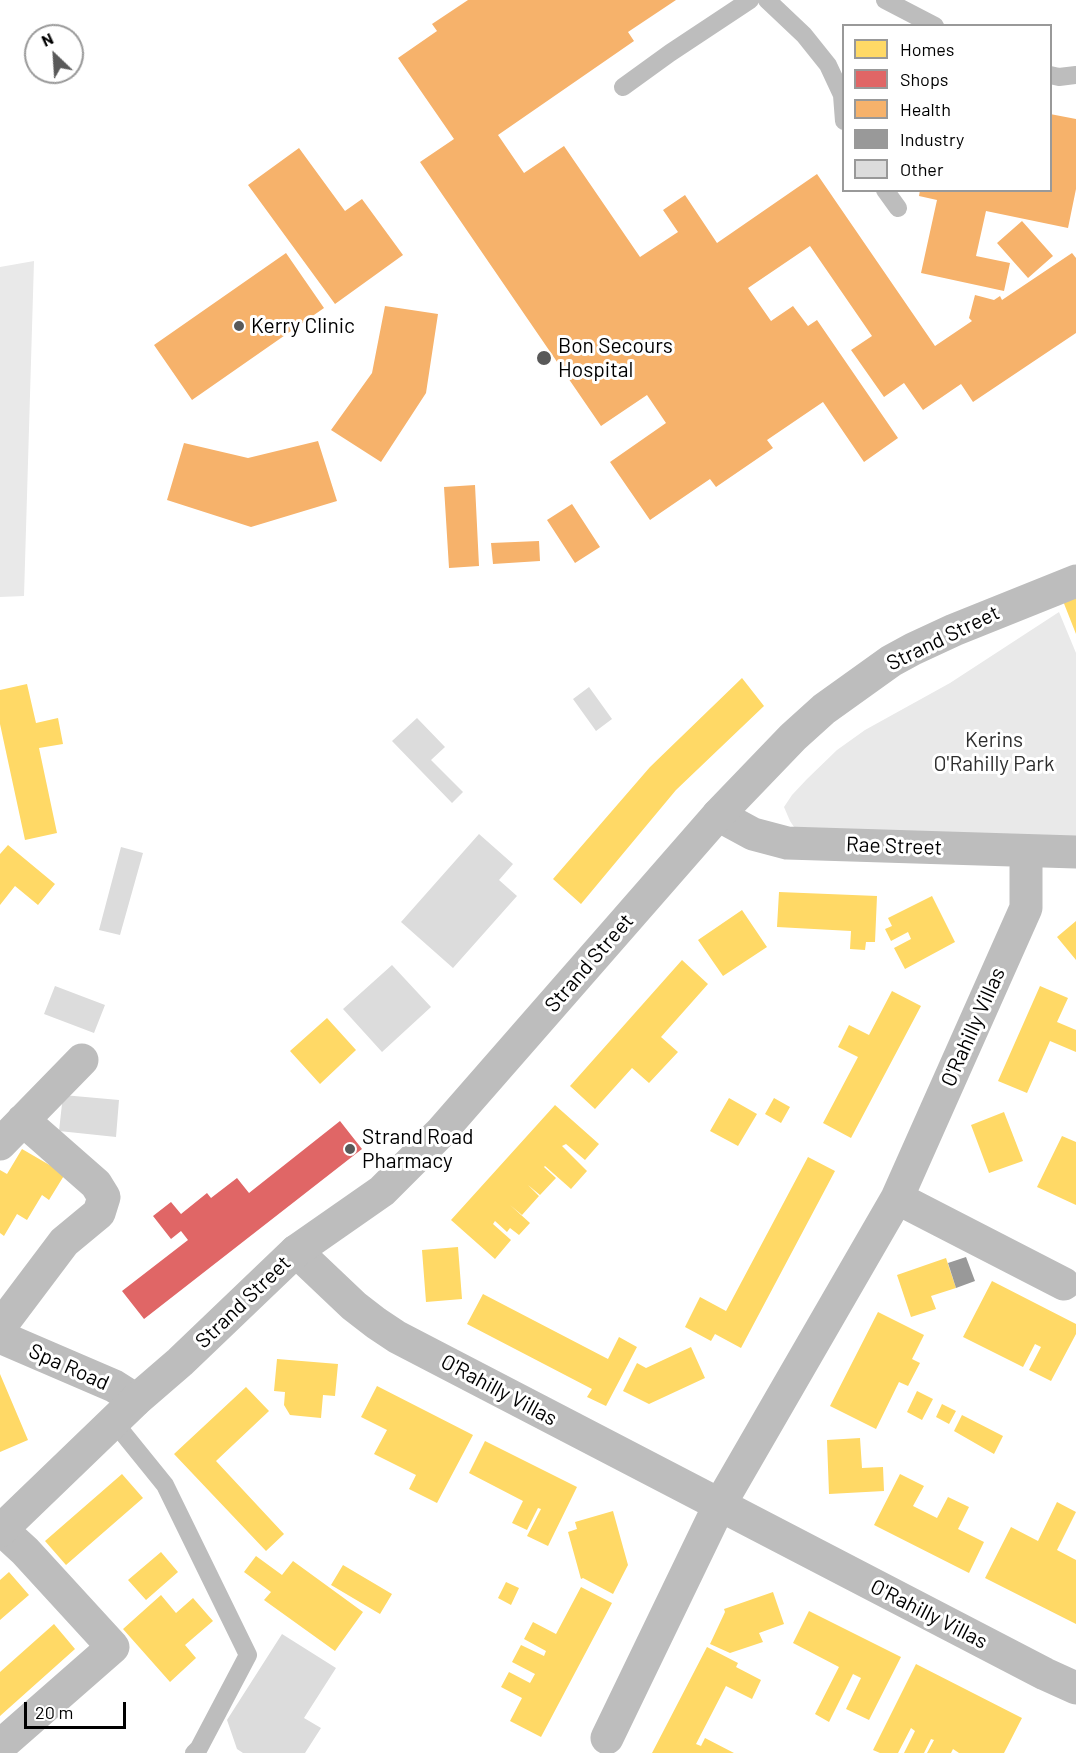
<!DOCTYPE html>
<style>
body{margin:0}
#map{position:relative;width:1076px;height:1753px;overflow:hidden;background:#fff;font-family:Barlow,sans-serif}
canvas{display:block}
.legend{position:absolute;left:842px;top:24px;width:210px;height:168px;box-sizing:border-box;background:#fff;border:2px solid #999;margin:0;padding:8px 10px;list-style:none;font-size:18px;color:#000}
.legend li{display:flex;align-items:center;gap:12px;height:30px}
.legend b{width:30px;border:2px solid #999}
.north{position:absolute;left:24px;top:24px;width:60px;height:60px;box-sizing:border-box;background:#fff;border:2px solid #999;border-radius:50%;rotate:335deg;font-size:16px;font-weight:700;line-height:24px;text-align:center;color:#000}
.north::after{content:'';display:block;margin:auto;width:21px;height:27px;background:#595959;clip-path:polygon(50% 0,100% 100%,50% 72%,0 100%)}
.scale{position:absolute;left:24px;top:1702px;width:102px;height:27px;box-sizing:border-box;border:3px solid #000;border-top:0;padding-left:8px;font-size:18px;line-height:21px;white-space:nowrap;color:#000;-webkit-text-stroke:4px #fff;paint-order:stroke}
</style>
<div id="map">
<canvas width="1076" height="1753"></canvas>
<ul class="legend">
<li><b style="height:16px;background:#ffd966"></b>Homes</li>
<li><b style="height:16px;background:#e06666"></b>Shops</li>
<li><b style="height:16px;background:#f6b26b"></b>Health</li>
<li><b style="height:16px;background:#999"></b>Industry</li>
<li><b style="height:16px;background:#dcdcdc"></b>Other</li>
</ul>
<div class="north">N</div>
<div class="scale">20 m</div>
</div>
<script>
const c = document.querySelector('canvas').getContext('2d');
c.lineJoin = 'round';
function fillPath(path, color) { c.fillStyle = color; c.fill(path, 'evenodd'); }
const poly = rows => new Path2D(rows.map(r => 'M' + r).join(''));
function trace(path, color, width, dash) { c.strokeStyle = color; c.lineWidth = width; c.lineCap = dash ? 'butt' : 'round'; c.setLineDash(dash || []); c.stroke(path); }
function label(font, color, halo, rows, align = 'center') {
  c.font = font + ' Barlow,sans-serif'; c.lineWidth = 6; c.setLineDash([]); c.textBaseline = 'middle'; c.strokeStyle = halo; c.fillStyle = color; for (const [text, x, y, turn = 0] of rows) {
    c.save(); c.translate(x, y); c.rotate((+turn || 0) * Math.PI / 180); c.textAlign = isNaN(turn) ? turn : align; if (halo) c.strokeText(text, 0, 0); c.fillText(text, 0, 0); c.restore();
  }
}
fillPath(poly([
 [34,261,24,596,0,597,0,267],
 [1059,612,1076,653,1076,837,796,830,790,821,784,807,792,795,807,779,837,750,865,730,950,683]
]), '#e9e9e9');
fillPath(poly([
 [1076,596,1076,634,1063,601],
 [742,678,764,706,676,790,581,904,553,879,650,767],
 [27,684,36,723,58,718,63,744,39,748,57,833,25,840,0,724,0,690],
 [8,845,55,884,38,905,15,886,0,905,0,854],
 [779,892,877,896,875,942,866,942,865,950,850,949,851,931,777,927],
 [932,896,955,942,905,969,894,948,911,939,908,932,891,941,885,929,892,926,888,918],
 [742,910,767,947,723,976,698,940],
 [1076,921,1076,960,1057,937],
 [682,960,708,984,661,1037,678,1052,649,1083,632,1068,595,1109,570,1086],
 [1040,986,1068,998,1057,1022,1076,1030,1076,1052,1050,1041,1027,1093,998,1081],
 [892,991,921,1006,851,1138,823,1123,858,1057,838,1047,849,1025,869,1035],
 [327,1018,356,1050,320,1084,290,1051],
 [729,1098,757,1114,738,1146,710,1131],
 [774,1098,790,1107,781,1123,765,1114],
 [555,1105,599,1144,585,1160,566,1144,562,1146,587,1171,571,1189,545,1166,544,1167,556,1178,540,1195,528,1185,539,1196,522,1215,510,1205,530,1223,519,1235,510,1228,507,1232,495,1221,493,1224,511,1240,495,1259,451,1220],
 [1004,1112,1023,1161,989,1173,971,1125],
 [1062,1136,1076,1142,1076,1205,1037,1187],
 [22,1149,65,1174,49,1200,42,1195,27,1220,17,1214,4,1236,0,1233,0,1170,7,1174],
 [808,1157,835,1171,741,1348,715,1334,711,1341,685,1327,700,1297,726,1311],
 [458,1247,462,1299,426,1302,422,1250],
 [946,1258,956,1288,931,1296,936,1309,911,1317,897,1275],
 [992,1281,1076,1324,1076,1334,1051,1381,1029,1370,1041,1347,1035,1344,1023,1367,963,1337],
 [483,1294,608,1359,619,1337,637,1347,606,1406,587,1397,592,1389,467,1324],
 [878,1312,924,1335,912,1359,920,1363,908,1386,899,1382,876,1429,830,1406],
 [691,1347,705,1378,649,1404,623,1391,637,1363,646,1368],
 [277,1359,338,1364,335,1396,323,1395,321,1418,290,1415,284,1405,285,1392,274,1391],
 [0,1374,28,1440,0,1452],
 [377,1386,473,1435,437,1503,409,1489,416,1475,374,1454,387,1430,361,1417],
 [246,1387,269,1411,216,1461,284,1534,266,1551,174,1454],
 [917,1391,933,1399,922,1420,907,1412],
 [942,1404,956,1411,949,1424,936,1417],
 [962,1415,1003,1436,994,1454,954,1431],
 [860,1438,862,1468,883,1467,884,1491,829,1494,827,1440],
 [485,1441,577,1487,548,1546,527,1536,541,1509,538,1508,527,1530,512,1523,523,1501,469,1473],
 [122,1474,143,1498,66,1565,45,1541],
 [900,1474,924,1486,913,1506,937,1518,948,1497,969,1507,958,1529,984,1542,969,1573,874,1525],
 [1057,1502,1076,1512,1057,1550,1076,1560,1076,1624,985,1578,1011,1527,1038,1541],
 [613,1511,628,1565,613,1594,583,1578,581,1579,568,1532,577,1529,575,1522],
 [161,1552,178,1572,146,1600,128,1580],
 [256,1556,282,1575,293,1561,363,1612,335,1651,264,1600,271,1592,244,1572],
 [343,1565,392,1594,380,1614,331,1585],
 [9,1572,29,1595,0,1620,0,1580],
 [506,1582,519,1588,511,1605,498,1598],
 [581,1587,612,1603,541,1737,510,1721,522,1698,501,1687,509,1672,530,1683,535,1674,512,1662,521,1645,544,1656,546,1651,524,1639,533,1622,556,1634],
 [773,1592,784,1624,759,1633,763,1642,730,1653,710,1644,725,1612,724,1609],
 [161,1595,176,1613,193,1598,213,1621,185,1645,196,1658,170,1682,123,1629],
 [809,1611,901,1657,869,1720,846,1709,861,1678,853,1674,829,1722,815,1714,839,1667,793,1643],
 [54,1624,75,1649,0,1716,0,1672],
 [707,1647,738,1663,736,1667,761,1680,752,1699,726,1686,696,1744,701,1746,705,1738,734,1753,652,1753],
 [916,1664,1022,1718,1004,1753,959,1753,953,1749,951,1753,927,1753,934,1740,931,1739,924,1753,904,1753,915,1731,911,1728,898,1753,880,1753,873,1750]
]), '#ffd966');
fillPath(poly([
 [340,1121,362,1149,144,1319,122,1291,188,1240,181,1231,171,1239,153,1216,171,1202,181,1214,207,1193,211,1198,237,1178,249,1193]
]), '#e06666');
fillPath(poly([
 [468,0,676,0,628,32,634,41,498,135,524,173,564,146,640,257,678,232,663,210,685,195,717,243,817,174,935,346,972,321,969,318,975,295,994,300,1000,296,1002,300,1072,253,1076,258,1076,333,973,402,961,384,923,410,904,383,884,397,851,350,872,336,810,246,748,288,771,321,793,306,808,326,817,320,898,438,864,462,823,402,767,440,773,448,716,487,710,479,650,520,610,462,666,423,647,395,601,426,420,162,454,139,398,58,437,31,432,24],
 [1050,114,1076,119,1076,189,1068,228,986,211,976,256,1010,263,1004,291,921,273,937,200,919,196,920,190,1050,190],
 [299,148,345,211,362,199,403,255,335,304,248,185],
 [1022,221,1053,256,1028,278,997,243],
 [286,253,324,308,192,400,154,345],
 [385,306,438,314,426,393,381,462,331,430,372,373],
 [318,441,337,501,251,527,167,500,184,443,248,458],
 [475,485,479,566,449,568,444,487],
 [572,504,600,547,575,563,547,520],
 [539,541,540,561,493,564,491,543]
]), '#f6b26b');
fillPath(poly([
 [966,1257,975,1281,956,1288,948,1263]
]), '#999');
fillPath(poly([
 [589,687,612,719,596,731,573,699],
 [417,718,445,747,431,760,463,792,452,803,392,741],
 [479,834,513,864,499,880,517,896,453,968,401,922],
 [121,847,143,853,120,935,99,930],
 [392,965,431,1007,382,1052,343,1009],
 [55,986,105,1005,94,1033,44,1014],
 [63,1095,119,1100,116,1137,59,1131],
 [282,1634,336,1668,304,1718,321,1728,305,1753,243,1753,237,1749,227,1720]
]), '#dcdcdc');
trace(poly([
 [767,0,804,35,828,65,842,95,844,121],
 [885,0,935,26],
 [1050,75,1059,77,1076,75],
 [623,87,670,53,750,0],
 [885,190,898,208],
 [114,1422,165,1485,248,1655,199,1748,194,1753]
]), '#bdbdbd', 18);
trace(poly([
 [718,815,753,834,787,843,1076,852],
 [0,1144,82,1060],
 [897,1198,1064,1284],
 [296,1251,354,1306,376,1323,397,1337,1045,1674,1076,1688],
 [0,1327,64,1242,99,1213,104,1197,96,1184,23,1120],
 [0,1337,114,1386,136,1400],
 [607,1738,719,1506,897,1198,1026,908,1026,851],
 [0,1746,113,1647,25,1551,2,1530]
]), '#bdbdbd', 33);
trace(poly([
 [0,1531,136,1400,180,1362,296,1251,382,1191,440,1133,718,815,793,737,824,709,891,661,913,649,954,630,1076,581]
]), '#bdbdbd', 33);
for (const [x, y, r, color] of [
 [239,326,6,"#595959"],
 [544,358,8,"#595959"],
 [350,1149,6,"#595959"]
]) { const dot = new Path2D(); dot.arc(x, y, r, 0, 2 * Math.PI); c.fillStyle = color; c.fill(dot); trace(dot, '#fff', 2); }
label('21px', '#000', '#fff', [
 ["Kerry Clinic",251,326],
 ["Bon Secours",558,346],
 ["Hospital",558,370],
 ["Strand Road",362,1137],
 ["Pharmacy",362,1161]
], 'left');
label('21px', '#000', '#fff', [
 ["Strand Street",943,638,-26],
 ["Rae Street",894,846,2],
 ["Strand Street",589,963,-49],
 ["O'Rahilly Villas",973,1027,-66],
 ["Strand Street",243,1302,-44],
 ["Spa Road",69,1367,24],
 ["O'Rahilly Villas",499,1390,28],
 ["O'Rahilly Villas",929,1614,27]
]);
label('21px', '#2e2e2e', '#fff', [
 ["Kerins",994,740],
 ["O'Rahilly Park",994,764]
]);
</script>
